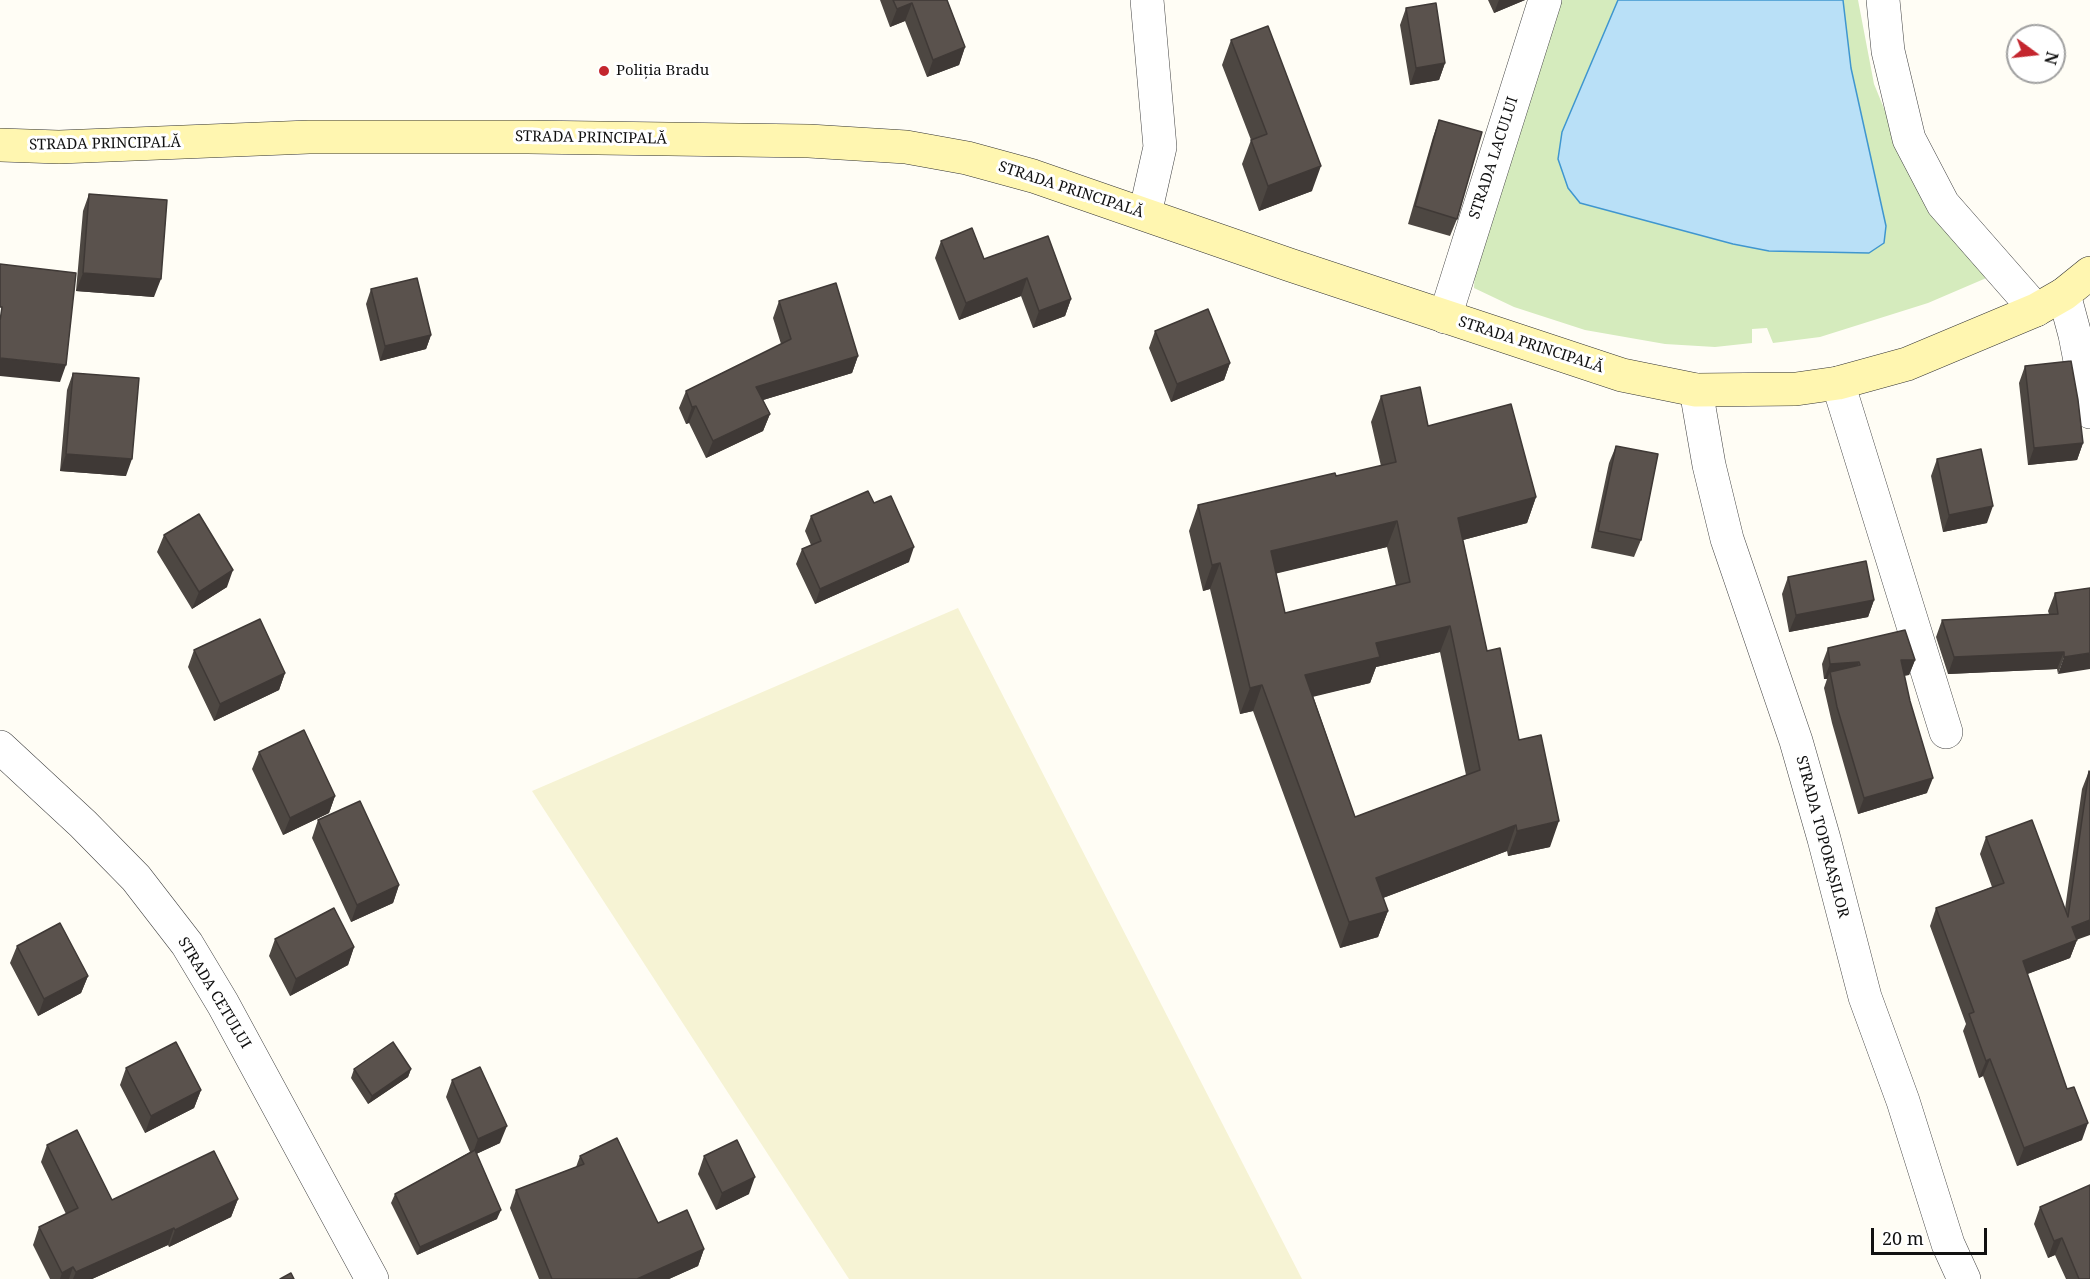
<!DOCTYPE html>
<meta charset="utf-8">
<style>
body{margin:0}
#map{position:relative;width:2090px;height:1279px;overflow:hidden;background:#fffdf5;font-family:"Noto Serif",serif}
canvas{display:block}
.north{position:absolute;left:2006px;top:24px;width:60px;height:60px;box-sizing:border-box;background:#fff;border:2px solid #a0a0a0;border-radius:50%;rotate:105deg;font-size:16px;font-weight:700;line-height:24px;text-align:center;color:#111}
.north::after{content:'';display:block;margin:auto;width:21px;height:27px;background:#c4262e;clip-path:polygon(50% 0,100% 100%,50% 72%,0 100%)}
.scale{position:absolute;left:1871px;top:1228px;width:116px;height:27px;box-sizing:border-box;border:3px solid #111;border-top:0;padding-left:8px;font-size:18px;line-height:21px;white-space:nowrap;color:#111;-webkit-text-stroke:4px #fff;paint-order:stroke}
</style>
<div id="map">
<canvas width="2090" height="1279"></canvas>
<div class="north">N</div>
<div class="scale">20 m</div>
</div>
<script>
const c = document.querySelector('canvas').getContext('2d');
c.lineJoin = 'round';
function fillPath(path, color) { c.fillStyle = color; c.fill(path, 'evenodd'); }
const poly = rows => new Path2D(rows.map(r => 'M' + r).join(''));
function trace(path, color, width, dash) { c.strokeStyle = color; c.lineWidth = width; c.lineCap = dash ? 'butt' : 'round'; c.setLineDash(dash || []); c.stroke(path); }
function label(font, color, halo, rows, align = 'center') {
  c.font = font + ' "Noto Serif",serif'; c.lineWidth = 6; c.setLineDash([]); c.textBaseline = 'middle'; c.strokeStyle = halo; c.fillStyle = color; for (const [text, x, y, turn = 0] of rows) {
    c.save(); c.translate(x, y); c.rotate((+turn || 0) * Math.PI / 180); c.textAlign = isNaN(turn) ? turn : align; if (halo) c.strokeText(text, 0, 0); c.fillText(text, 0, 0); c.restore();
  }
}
fillPath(poly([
 [958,608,1302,1279,849,1279,532,791]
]), '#f6f3d4');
fillPath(poly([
 [1562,0,1858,0,1874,84,1901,150,1991,276,1928,303,1820,337,1773,343,1767,328,1752,329,1752,343,1715,347,1665,344,1585,330,1514,307,1474,288,1475,267]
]), '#d5ebbd');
const water = poly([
 [1618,0,1843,0,1851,68,1886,226,1884,243,1869,253,1769,251,1733,244,1580,203,1568,188,1558,159,1562,132,1618,0]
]);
fillPath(water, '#b9e0f7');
trace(water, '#3f96cf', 1.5);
const street = poly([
 [1883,0,1888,51,1909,139,1943,204,2036,310],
 [1145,214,1160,147,1147,0],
 [2064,294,2075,335,2090,412],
 [1445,317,1545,0],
 [1838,383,1946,732],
 [1696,390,1709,465,1727,539,1796,741,1824,839,1865,997,1903,1101,1948,1244,1964,1279],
 [0,747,83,824,136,878,187,944,223,1004,372,1279]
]);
const secondary = poly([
 [0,145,59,147,309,137,528,137,809,141,906,147,967,158,1033,176,1290,265,1622,375,1696,390,1796,389,1838,383,1907,364,2036,310,2064,294,2090,273]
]);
trace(street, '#444', 34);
trace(secondary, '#333', 34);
trace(street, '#fff', 33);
trace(secondary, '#fff6b0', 33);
fillPath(poly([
 [880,0,947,0,965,47,959,65,927,77,905,21,890,27],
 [1488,0,1525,0,1494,13],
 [1406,8,1445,63,1439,80,1410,85,1400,25],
 [1231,40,1312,191,1259,211,1242,164,1251,140,1222,65],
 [1439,120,1457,219,1450,236,1408,224,1433,137],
 [89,194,154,297,76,291,83,211],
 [941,241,984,259,1071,299,1065,316,1033,328,1021,296,959,320,935,258],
 [371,289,431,335,426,349,380,361,366,304],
 [779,301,858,356,852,373,763,400,770,414,763,431,706,458,689,423,686,424,679,408,686,391,781,344,773,318],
 [1155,331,1230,363,1224,380,1171,402,1149,348],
 [2025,366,2083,443,2077,460,2028,465,2019,383],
 [73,373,126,476,60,471,67,390],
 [1381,396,1536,497,1527,523,1463,540,1487,651,1519,740,1550,847,1508,856,1507,851,1383,898,1388,911,1378,937,1340,948,1253,711,1240,714,1210,589,1203,591,1189,531,1198,505,1336,476,1381,466,1371,422],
 [1387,547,1396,586,1285,613,1276,573],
 [1440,652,1466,775,1355,817,1313,696,1370,683,1376,667],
 [1616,446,1641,540,1634,557,1591,548,1609,463],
 [1937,459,1987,523,1943,532,1931,476],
 [874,503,909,562,815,604,796,564,802,549,811,545,805,531,811,516],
 [164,535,227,587,192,609,157,552],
 [1788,577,1874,600,1868,617,1789,632,1782,594],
 [2090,588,2058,674,2057,669,1948,674,1936,637,1942,620,2049,614,2048,611,2055,593],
 [1828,648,1915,660,1909,675,1904,676,1927,793,1858,814,1832,723,1824,688,1827,679,1824,679,1822,664],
 [194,650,285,673,279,690,214,721,188,667],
 [259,752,335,796,329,813,283,835,252,769],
 [2089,771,2077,940,2070,958,2027,974,2082,1140,2017,1166,1983,1076,1979,1078,1963,1031,1966,1024,1930,926,1936,908,1992,887,1980,854,1986,837,2065,909,2082,789],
 [318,820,399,885,393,903,351,922,312,838],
 [275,939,354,947,348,965,290,996,269,956],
 [17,946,88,976,81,993,38,1016,10,963],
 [126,1068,201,1090,194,1108,145,1133,120,1085],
 [354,1069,411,1069,408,1077,368,1104,351,1078],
 [452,1080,500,1143,476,1154,497,1219,417,1255,391,1203,395,1194,470,1152,446,1097],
 [47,1145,112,1200,238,1199,231,1217,169,1247,168,1245,92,1279,50,1279,33,1245,39,1227,66,1214,41,1162],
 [580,1156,658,1223,704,1249,698,1266,669,1279,539,1279,510,1208,516,1190,576,1167],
 [704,1156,749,1194,716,1210,698,1174],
 [2040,1207,2090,1279,2066,1279,2055,1255,2048,1258,2034,1224]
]), '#4d4742');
fillPath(poly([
 [1499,0,1525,0,1494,13],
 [912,3,905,21,890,27,897,9],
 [965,47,959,65,927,77,933,60],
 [1445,63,1439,80,1410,85,1416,68],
 [1321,166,1312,191,1259,211,1268,186],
 [83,273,161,279,154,297,76,291],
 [1027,278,1021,296,959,320,966,303],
 [1071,299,1065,316,1033,328,1039,311],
 [431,335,426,349,380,361,385,346],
 [858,356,852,373,750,404,756,387],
 [0,358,66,365,60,382,0,376],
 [1230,363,1224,380,1171,402,1177,384],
 [696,406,689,423,686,424,692,407],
 [770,414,763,431,706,458,713,441],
 [2083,443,2077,460,2028,465,2034,448],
 [66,454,132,459,126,476,60,471],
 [1536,497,1527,523,1448,544,1458,518],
 [1993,506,1987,523,1943,532,1949,515],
 [1397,521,1387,547,1262,577,1271,551],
 [914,547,909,562,815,604,820,589],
 [1220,563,1210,589,1203,591,1212,565],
 [233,570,227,587,192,609,199,592],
 [1874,600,1868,617,1789,632,1796,615],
 [1450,626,1440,652,1376,667,1370,683,1296,701,1305,675,1376,643],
 [2064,652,2057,669,1948,674,1954,657],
 [2090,653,2090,669,2058,674,2064,657],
 [1901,660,1915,660,1909,675,1895,676],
 [1859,662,1853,678,1830,672,1827,679,1824,679,1830,664],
 [285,673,279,690,214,721,220,704],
 [1262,685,1253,711,1240,714,1250,688],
 [1933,778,1927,793,1858,814,1864,798],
 [335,796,329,813,283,835,290,818],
 [1559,821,1550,847,1508,856,1517,831],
 [1516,825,1507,851,1367,904,1376,878],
 [399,885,393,903,351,922,357,905],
 [1388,911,1378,937,1340,948,1349,922],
 [2090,920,2090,935,2065,944,2072,927],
 [2077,940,2070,958,2017,978,2023,961],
 [354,947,348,965,290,996,296,979],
 [88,976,81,993,38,1016,44,999],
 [1990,1059,1983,1076,1979,1078,1986,1061],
 [411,1069,408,1077,368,1104,372,1096],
 [201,1090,194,1108,145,1133,151,1116],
 [2088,1123,2082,1140,2017,1166,2024,1148],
 [507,1126,500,1143,472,1156,478,1139],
 [755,1177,749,1194,716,1210,722,1193],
 [238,1199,231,1217,169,1247,175,1230],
 [501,1210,497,1219,417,1255,420,1247],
 [174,1228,168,1245,92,1279,73,1279,76,1272],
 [2062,1238,2055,1255,2048,1258,2054,1241],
 [704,1249,698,1266,669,1279,637,1279],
 [73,1267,69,1279,60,1279,62,1273]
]), '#3f3936');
const building = poly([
 [893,0,947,0,965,47,933,60,912,3,897,9,893,0],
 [1436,3,1445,63,1416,68,1406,8,1436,3],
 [1268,26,1321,166,1268,186,1251,140,1267,134,1231,40,1268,26],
 [1439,120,1482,132,1457,219,1415,206,1439,120],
 [89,194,167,200,161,279,83,273,89,194],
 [972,228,984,259,1048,236,1071,299,1039,311,1027,278,966,303,941,241,972,228],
 [0,264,76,273,66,365,0,358,0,321,2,307,0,307,0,264],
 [417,278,431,335,385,346,371,289,417,278],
 [836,283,858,356,756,387,770,414,713,441,696,406,692,407,686,391,791,339,779,301,836,283],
 [1208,309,1230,363,1177,384,1155,331,1208,309],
 [2071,361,2078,400,2083,443,2034,448,2025,366,2071,361],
 [73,373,139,378,132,459,66,454,73,373],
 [1420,387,1428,426,1511,404,1536,497,1458,518,1487,651,1500,648,1519,740,1541,735,1559,821,1517,831,1516,825,1376,878,1388,911,1349,922,1262,685,1250,688,1220,563,1212,565,1198,505,1335,473,1336,476,1396,462,1381,396,1420,387],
 [1397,521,1410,582,1285,613,1271,551,1397,521],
 [1450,626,1480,770,1355,817,1305,675,1380,657,1376,643,1450,626],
 [1616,446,1658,454,1641,540,1598,531,1616,446],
 [1981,449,1993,506,1949,515,1937,459,1981,449],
 [868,491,874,503,891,496,914,547,820,589,802,549,821,541,811,516,868,491],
 [199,514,233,570,199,592,164,535,199,514],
 [1866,561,1874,600,1796,615,1788,577,1866,561],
 [2090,588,2090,653,2064,657,2064,652,1954,657,1942,620,2058,614,2055,593,2090,588],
 [260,619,285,673,220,704,194,650,260,619],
 [1905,630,1915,660,1901,660,1910,701,1933,778,1864,798,1837,707,1830,672,1860,665,1859,662,1830,664,1828,648,1905,630],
 [304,730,335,796,290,818,259,752,304,730],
 [2089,771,2090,772,2090,920,2072,927,2077,940,2023,961,2067,1089,2074,1087,2088,1123,2024,1148,1990,1059,1986,1061,1969,1014,1974,1012,1936,908,2004,883,1986,837,2032,820,2068,917,2089,771],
 [360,801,399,885,357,905,318,820,360,801],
 [334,908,354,947,296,979,275,939,334,908],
 [60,923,88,976,44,999,17,946,60,923],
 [176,1042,201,1090,151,1116,126,1068,176,1042],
 [393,1042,411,1069,372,1096,354,1069,393,1042],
 [480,1067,507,1126,478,1139,452,1080,480,1067],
 [77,1130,112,1200,214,1151,238,1199,175,1230,174,1228,76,1272,73,1267,62,1273,39,1227,78,1208,47,1145,77,1130],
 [617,1138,658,1223,687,1210,704,1249,637,1279,552,1279,516,1190,584,1164,580,1156,617,1138],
 [737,1140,755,1177,722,1193,704,1156,737,1140],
 [475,1150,501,1210,420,1247,395,1194,475,1150],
 [2090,1185,2090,1279,2079,1279,2062,1238,2054,1241,2040,1207,2090,1185],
 [291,1273,294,1279,280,1279,291,1273]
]);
fillPath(building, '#5a524d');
trace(building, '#3f3936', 1.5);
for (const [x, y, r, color] of [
 [604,71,6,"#c4262e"]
]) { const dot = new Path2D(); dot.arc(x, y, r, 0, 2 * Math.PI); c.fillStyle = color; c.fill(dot); trace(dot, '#fff', 2); }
label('15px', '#111', '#fff', [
 ["Poliția Bradu",616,71]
], 'left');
label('15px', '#111', '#fff', [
 ["STRADA PRINCIPALĂ",591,138,1],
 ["STRADA PRINCIPALĂ",105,144,-1],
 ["STRADA LACULUI",1494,158,-72],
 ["STRADA PRINCIPALĂ",1071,190,18],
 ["STRADA PRINCIPALĂ",1531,345,18],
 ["STRADA TOPORAȘILOR",1822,837,75],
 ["STRADA CETULUI",214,993,59]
]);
</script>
